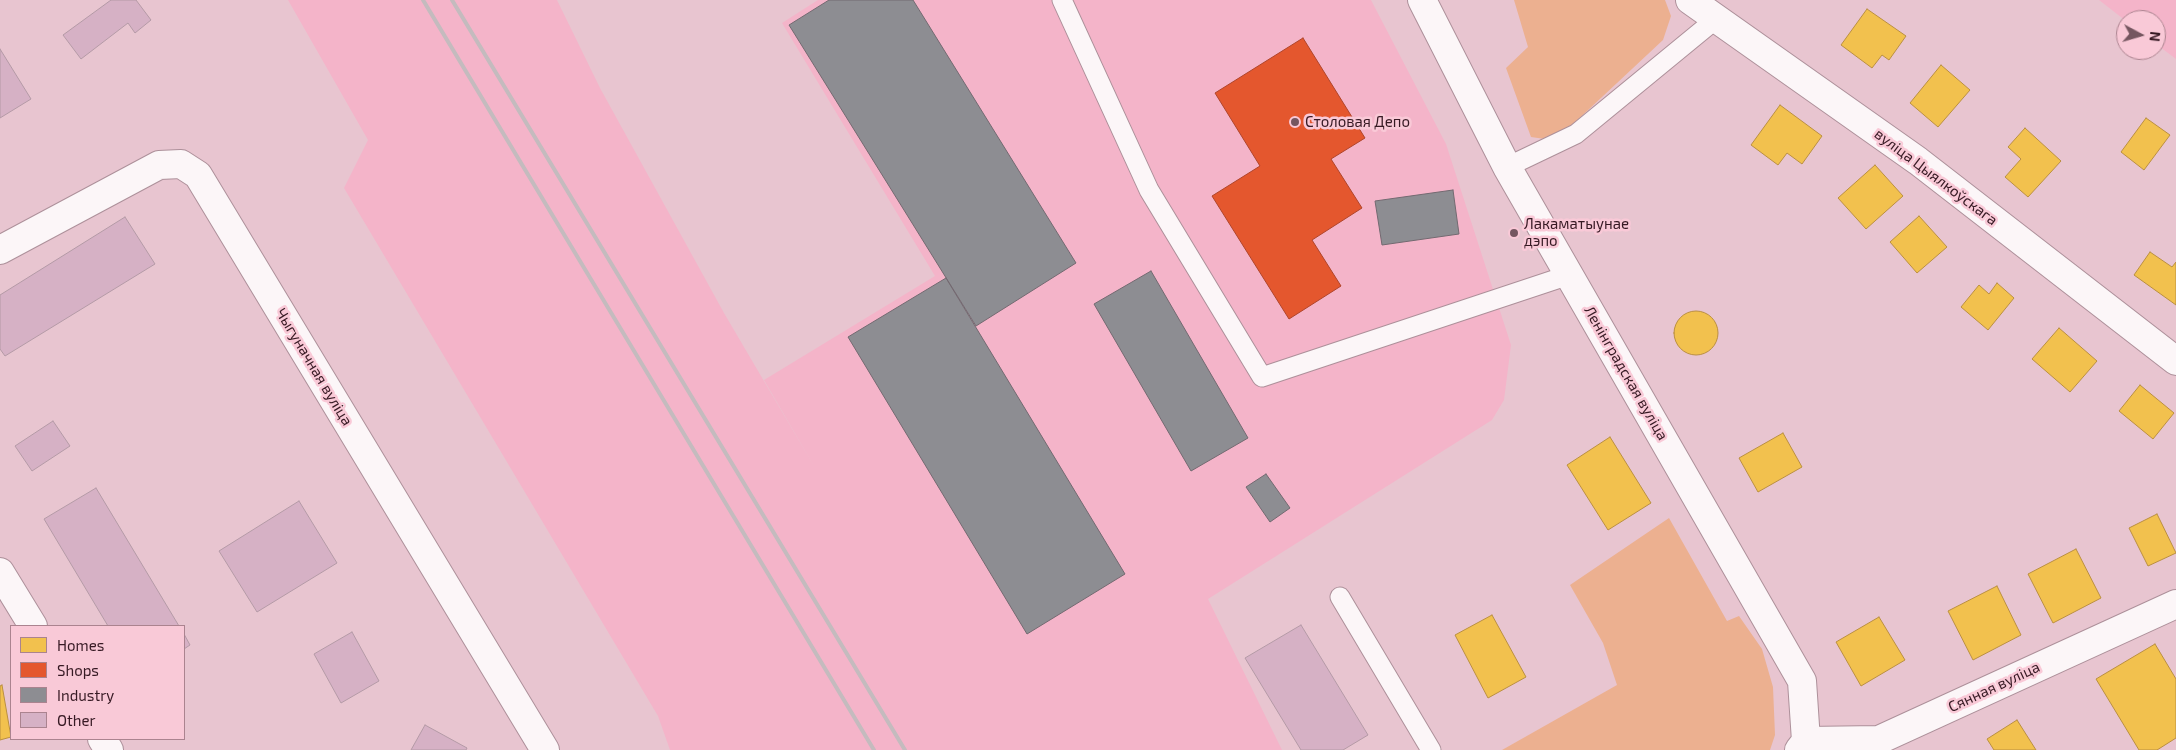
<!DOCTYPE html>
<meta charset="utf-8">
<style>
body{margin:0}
#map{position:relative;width:2176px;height:750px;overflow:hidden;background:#e8c5d0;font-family:"Exo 2",sans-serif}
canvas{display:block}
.legend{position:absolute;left:10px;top:625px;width:175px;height:115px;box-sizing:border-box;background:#f9c9d7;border:1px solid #ab838f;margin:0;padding:6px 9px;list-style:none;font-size:15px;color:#371a24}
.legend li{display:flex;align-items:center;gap:10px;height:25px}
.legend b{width:25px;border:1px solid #ab838f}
.north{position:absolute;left:2116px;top:10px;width:50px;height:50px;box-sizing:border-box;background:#f9c9d7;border:1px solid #ab838f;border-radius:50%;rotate:96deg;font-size:14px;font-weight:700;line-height:20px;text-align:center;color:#371a24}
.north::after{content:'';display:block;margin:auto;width:18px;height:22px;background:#755660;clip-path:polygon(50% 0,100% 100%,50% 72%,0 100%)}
</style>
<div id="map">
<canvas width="2176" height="750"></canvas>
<ul class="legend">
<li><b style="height:14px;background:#f2c14e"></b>Homes</li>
<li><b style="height:14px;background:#e4572e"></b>Shops</li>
<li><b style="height:14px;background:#8d8d92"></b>Industry</li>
<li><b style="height:14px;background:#d6b1c5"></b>Other</li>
</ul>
<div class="north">N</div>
</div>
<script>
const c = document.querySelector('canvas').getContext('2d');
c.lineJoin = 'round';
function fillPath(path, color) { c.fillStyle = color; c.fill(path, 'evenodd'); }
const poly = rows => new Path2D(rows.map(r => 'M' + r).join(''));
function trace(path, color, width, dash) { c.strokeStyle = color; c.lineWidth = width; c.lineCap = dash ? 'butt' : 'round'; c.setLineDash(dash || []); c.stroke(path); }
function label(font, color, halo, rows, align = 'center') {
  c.font = font + ' "Exo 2",sans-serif'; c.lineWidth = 5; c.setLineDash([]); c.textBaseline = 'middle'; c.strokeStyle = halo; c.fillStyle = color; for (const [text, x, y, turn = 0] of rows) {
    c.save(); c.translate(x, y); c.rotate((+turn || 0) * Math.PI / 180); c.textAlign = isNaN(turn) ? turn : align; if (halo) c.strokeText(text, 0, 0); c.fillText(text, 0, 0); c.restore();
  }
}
fillPath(poly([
 [288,0,557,0,600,88,724,313,818,473,764,380,935,276,782,23,818,0,1371,0,1446,144,1511,345,1504,400,1492,420,1208,599,1282,750,670,750,658,716,344,188,368,140],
 [2099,0,2176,0,2176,59,2156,44,2156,20,2126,21]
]), '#f4b4c9');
fillPath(poly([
 [1514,0,1665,0,1671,16,1663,40,1571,126,1545,139,1531,137,1506,68,1528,47],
 [1669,518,1727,621,1739,616,1762,649,1773,687,1775,735,1770,750,1502,750,1617,685,1603,643,1570,585]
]), '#ecb090');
const homes = poly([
 [1867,9,1906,36,1889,60,1882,55,1872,68,1841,45,1867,9],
 [1941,65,1970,90,1938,127,1910,103,1941,65],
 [1780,105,1822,136,1802,164,1787,153,1778,165,1751,145,1780,105],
 [2146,118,2170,135,2144,170,2121,152,2146,118],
 [2025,128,2061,161,2028,197,2005,177,2021,159,2008,147,2025,128],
 [1875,165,1903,196,1866,229,1838,198,1875,165],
 [1919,216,1947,247,1917,273,1890,242,1919,216],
 [2150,252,2172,267,2176,262,2176,305,2134,275,2150,252],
 [1997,283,2014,298,1988,330,1961,307,1979,285,1989,294,1997,283],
 '1674 333a22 22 0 1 1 44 0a22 22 0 1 1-44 0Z',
 [2059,328,2097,361,2070,392,2032,359,2059,328],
 [2140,385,2174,413,2153,439,2119,411,2140,385],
 [1783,433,1802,467,1758,492,1739,458,1783,433],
 [1610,437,1651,503,1608,530,1567,465,1610,437],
 [2157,514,2176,553,2148,566,2129,528,2157,514],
 [2076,549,2101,598,2053,623,2028,574,2076,549],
 [1997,586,2021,635,1973,660,1948,611,1997,586],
 [1492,615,1526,677,1488,698,1455,635,1492,615],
 [1879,617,1905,660,1861,686,1836,642,1879,617],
 [2155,644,2176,679,2176,738,2157,750,2139,750,2096,679,2155,644],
 [2,685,11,737,0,740,0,686,2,685],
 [2017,720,2036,750,1994,750,1987,739,2017,720]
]);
fillPath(homes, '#f2c14e');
trace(homes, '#ba8f41', 1);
const shops = poly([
 [1303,38,1365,138,1331,159,1362,208,1312,240,1341,286,1289,319,1212,196,1260,166,1215,93,1303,38]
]);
fillPath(shops, '#e4572e');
trace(shops, '#b0452b', 1);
const industry = poly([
 [829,0,913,0,1076,263,976,326,789,25,829,0],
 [1453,190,1459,234,1382,245,1375,201,1453,190],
 [1151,271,1248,438,1191,471,1094,304,1151,271],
 [946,278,1125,574,1027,634,848,337,946,278],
 [1266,474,1290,508,1270,522,1246,487,1266,474]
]);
fillPath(industry, '#8d8d92');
trace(industry, '#736a71', 1);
const building = poly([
 [111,0,136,0,151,20,135,33,128,23,81,59,63,35,111,0],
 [0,49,31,99,0,118,0,49],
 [125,217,155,264,5,356,0,349,0,295,125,217],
 [53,421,70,446,32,471,15,446,53,421],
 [96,488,179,626,108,626,44,519,96,488],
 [299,501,337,563,257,612,219,551,299,501],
 [1301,625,1368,735,1343,750,1301,750,1245,658,1301,625],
 [352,632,379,681,341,703,314,654,352,632],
 [184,634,190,645,184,649,184,634],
 [425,725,467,748,466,750,411,750,425,725]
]);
fillPath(building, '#d6b1c5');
trace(building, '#b49aa6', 1);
const lane = poly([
 [1062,0,1149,190,1262,377,1569,275],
 [1507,167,1576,134,1716,19],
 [1340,597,1431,750]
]);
const street = poly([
 [1690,0,1918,161,2176,361],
 [0,250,159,165,181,164,198,175,545,750],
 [1806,741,1879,740,2176,604]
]);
const secondary = poly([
 [1422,0,1507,167,1802,681,1806,741,1799,750],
 [0,572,33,626],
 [102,739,109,750]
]);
trace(lane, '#ad909a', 21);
trace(street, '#ad909a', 30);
trace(secondary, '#ad909a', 30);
trace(lane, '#fcf6f8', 19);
trace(street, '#fcf6f8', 28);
trace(secondary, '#fcf6f8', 28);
trace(poly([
 [423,0,874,750],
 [452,0,905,750]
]), '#c4bbbe', 4);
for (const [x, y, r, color] of [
 [1295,122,5,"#755660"],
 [1514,233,5,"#755660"]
]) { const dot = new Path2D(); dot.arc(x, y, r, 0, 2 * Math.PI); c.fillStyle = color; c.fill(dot); trace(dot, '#f9c9d7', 2); }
label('15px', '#371a24', '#f9c9d7', [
 ["Столовая Депо",1305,122],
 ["Лакаматыунае",1524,224],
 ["дэпо",1524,241]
], 'left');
label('15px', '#371a24', '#f9c9d7', [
 ["вуліца Цыялкоўскага",1936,177,37],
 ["Чыгуначная вуліца",314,367,59],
 ["Ленінградская вуліца",1626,373,60],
 ["Сянная вуліца",1994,687,-25]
]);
</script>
